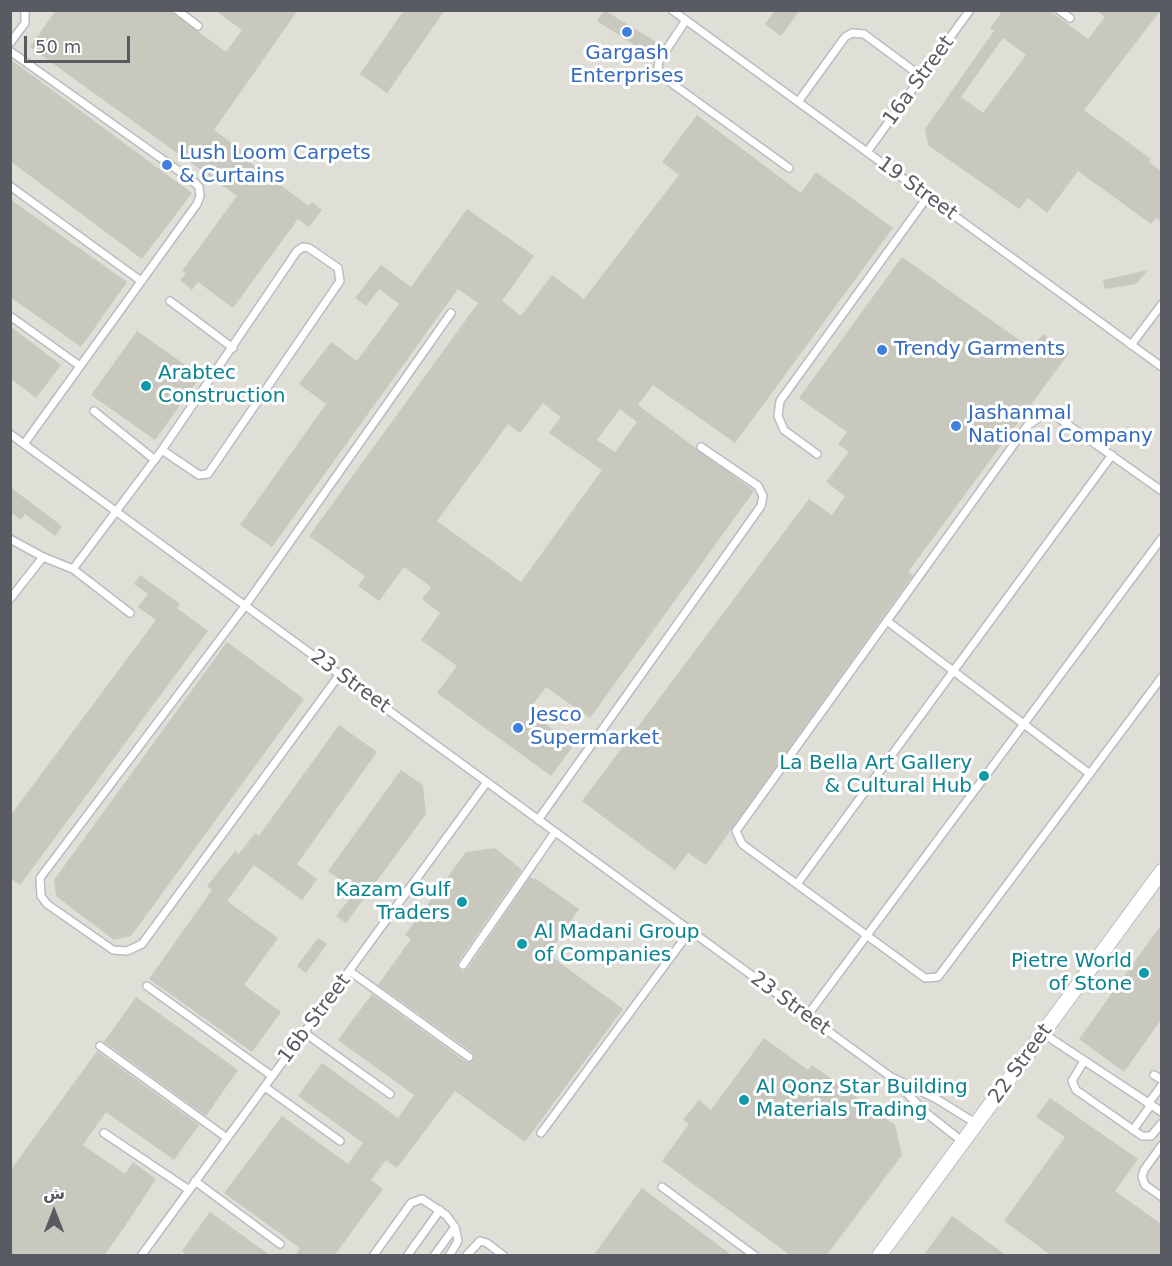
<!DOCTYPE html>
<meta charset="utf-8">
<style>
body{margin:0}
#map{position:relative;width:1172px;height:1266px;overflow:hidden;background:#ececdf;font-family:"DejaVu Sans",Vazirmatn,sans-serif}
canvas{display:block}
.frame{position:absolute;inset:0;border:12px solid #585b61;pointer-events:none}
.north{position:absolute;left:24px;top:1182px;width:60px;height:60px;-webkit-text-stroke:4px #fff;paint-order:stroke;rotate:0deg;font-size:16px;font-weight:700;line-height:24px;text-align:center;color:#585b61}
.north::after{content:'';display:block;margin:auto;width:21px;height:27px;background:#585b61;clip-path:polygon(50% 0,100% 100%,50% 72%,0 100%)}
.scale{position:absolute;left:24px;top:36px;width:106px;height:27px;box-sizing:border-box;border:3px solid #585b61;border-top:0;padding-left:8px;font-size:18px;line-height:21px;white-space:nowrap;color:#585b61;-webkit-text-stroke:4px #fff;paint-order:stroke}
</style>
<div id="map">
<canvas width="1172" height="1266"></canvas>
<div class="frame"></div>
<div class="north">ش</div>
<div class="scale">50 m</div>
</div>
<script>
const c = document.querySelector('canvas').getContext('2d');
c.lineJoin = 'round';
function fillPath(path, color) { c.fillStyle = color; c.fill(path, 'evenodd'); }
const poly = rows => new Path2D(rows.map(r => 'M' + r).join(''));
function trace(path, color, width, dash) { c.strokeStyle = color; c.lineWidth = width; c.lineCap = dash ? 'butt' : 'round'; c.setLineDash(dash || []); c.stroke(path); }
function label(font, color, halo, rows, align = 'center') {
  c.font = font + ' "DejaVu Sans",sans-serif'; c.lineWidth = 6; c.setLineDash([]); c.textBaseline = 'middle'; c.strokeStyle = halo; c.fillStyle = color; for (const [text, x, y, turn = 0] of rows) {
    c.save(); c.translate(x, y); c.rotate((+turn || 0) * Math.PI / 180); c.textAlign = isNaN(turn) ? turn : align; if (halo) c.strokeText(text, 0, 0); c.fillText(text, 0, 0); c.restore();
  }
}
fillPath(poly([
 [10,11,1161,11,1161,1255,11,1255]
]), '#e0dfd7');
fillPath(poly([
 [56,10,169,10,226,52,242,30,215,10,298,10,214,130,252,158,249,162,309,206,312,202,322,210,309,227,298,219,233,308,198,282,192,290,180,280,186,273,182,271,237,196,30,47],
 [404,10,445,10,387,93,360,74],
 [604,10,658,43,650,55,597,21],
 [775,10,800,10,781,36,765,24],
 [1003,10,1049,10,1088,39,1105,17,1096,10,1161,10,1084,110,1151,159,1149,162,1161,171,1161,222,1156,218,1151,224,1078,171,1047,213,1028,198,1019,209,928,145,925,129,994,31,990,28],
 [1003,38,1026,55,983,113,961,97],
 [10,59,192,193,142,259,10,161],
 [697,115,801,193,816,172,893,228,735,443,653,385,638,405,754,491,590,718,546,687,528,711,574,745,551,776,437,693,457,666,421,640,440,613,422,599,431,587,404,567,379,601,358,586,365,576,309,536,478,303,458,289,272,547,240,525,326,404,299,384,331,342,357,361,399,304,379,289,366,306,355,298,381,265,411,287,467,209,534,256,502,301,521,316,552,275,584,299,679,175,662,162],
 [543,403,561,417,549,433,602,470,521,582,437,521,508,424,520,433],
 [620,409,637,422,615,452,597,440],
 [10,199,127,282,81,347,10,297],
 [902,257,1032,349,1043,334,1069,353,908,572,913,575,706,865,688,853,675,870,582,801,809,499,832,515,845,496,826,482,849,452,838,444,847,432,799,398],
 [1148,270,1136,284,1105,289,1103,280],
 [10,326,61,365,36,398,10,378],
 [137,331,201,376,155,440,91,395],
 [10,487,62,526,55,536,25,514,21,520,10,512],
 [140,575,180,604,177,608,208,631,20,885,10,878,10,816,156,620,138,607,148,594,134,584],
 [227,642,304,699,131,936,114,940,56,896,54,880],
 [339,725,377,752,297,864,317,879,302,900,254,865,227,901,278,938,244,985,281,1012,252,1052,149,979,212,890,207,886,235,851,239,854,255,833,259,836],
 [401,770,423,785,426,814,346,923,336,916,356,891,328,871],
 [495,848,522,870,458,962,458,968,463,971,468,968,530,877,534,880,535,878,579,909,548,954,623,1009,525,1142,455,1091,397,1168,386,1160,371,1180,383,1189,334,1256,295,1256,300,1248,224,1193,282,1116,348,1164,363,1143,298,1096,322,1063,398,1118,414,1095,338,1040,372,994,466,1062,473,1061,472,1052,378,985,411,939,405,935,466,852],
 [1161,925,1161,1020,1124,1072,1079,1039],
 [318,938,327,944,306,973,297,966],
 [136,997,238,1070,206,1116,104,1042],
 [764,1038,808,1070,812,1065,895,1125,902,1155,826,1256,791,1256,662,1161,689,1124,683,1120,699,1100,711,1110],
 [97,1051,199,1125,174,1160,106,1112,83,1145,125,1174,133,1162,156,1179,127,1223,104,1256,10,1256,10,1171],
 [1050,1098,1138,1159,1115,1191,1161,1224,1161,1256,1052,1256,1004,1221,1065,1137,1036,1117],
 [642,1188,733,1256,593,1256],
 [210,1212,271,1256,188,1256,182,1251],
 [952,1216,1007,1256,923,1256]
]), '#c9c8bf');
const service = poly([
 [177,10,198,26],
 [672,10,1162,367],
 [1059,10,1070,18],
 [686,20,659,61,658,68,663,77,789,168],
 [10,43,25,23,25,10],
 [10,51,193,181,199,187,200,196,197,204,24,444],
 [798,102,845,37,852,33,864,34,922,77],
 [867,152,970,10],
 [10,186,141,281],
 [170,301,233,348],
 [10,316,80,366],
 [1131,345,1162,304],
 [94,411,155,460],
 [10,434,891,1077,925,1112,963,1142],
 [817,454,784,430,778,416,780,401,928,196],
 [1162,491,1057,417,1043,415,1027,426,736,831,742,844,925,978,938,977,1162,677],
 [10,539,43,557,73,569,130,613],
 [73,569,162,450,297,251,303,247,309,248,338,268,340,281,208,474,199,475,162,450],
 [10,599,43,557],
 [887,621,1090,774],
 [340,674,142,944,127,951,113,950,47,904,41,896,40,878,245,606,451,313],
 [538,820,761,506,763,496,758,486,701,447],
 [797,884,1112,455],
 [463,965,555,832],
 [351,972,469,1057],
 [147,986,272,1076],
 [807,1016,1162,538],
 [305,1033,390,1094],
 [1044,1034,1162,1112],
 [100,1046,227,1138],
 [1084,1061,1072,1081,1076,1090,1142,1136,1151,1136,1162,1123],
 [1154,1075,1162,1080],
 [893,1078,935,1098,977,1124],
 [265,1087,340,1141],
 [1148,1104,1162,1085],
 [1133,1130,1151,1105],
 [104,1133,189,1190],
 [541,1133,690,931],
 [1162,1145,1144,1170,1142,1177,1145,1185,1162,1197],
 [195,1181,280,1244],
 [662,1187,755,1256],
 [141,1256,487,782],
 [373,1256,411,1203,422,1199,446,1215,455,1227,458,1241,449,1256],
 [407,1256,440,1210],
 [434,1256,455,1227],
 [466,1256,480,1241,487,1243,504,1256]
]);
const minor = poly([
 [879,1256,1162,871]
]);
trace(service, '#babcc2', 10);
trace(minor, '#babcc2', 16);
trace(service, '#fff', 7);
trace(minor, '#fff', 14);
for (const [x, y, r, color] of [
 [627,32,6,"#3f7fe0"],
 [167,165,6,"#3f7fe0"],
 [882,350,6,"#3f7fe0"],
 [146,386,6,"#0f9aa8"],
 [956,426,6,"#3f7fe0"],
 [518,728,6,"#3f7fe0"],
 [984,776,6,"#0f9aa8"],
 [462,902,6,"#0f9aa8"],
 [522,944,6,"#0f9aa8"],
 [1144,973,6,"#0f9aa8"],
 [744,1100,6,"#0f9aa8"]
]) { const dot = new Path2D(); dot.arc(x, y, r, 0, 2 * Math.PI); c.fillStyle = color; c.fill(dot); trace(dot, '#fff', 2); }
label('20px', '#366cbe', '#fff', [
 ["Gargash",627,54,"center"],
 ["Enterprises",627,77,"center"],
 ["Lush Loom Carpets",179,154],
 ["& Curtains",179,177],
 ["Trendy Garments",894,350],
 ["Jashanmal",968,414],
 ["National Company",968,437],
 ["Jesco",530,716],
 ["Supermarket",530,739]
], 'left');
label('20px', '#585b61', '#fff', [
 ["16a Street",919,81,-54],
 ["19 Street",917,189,36],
 ["23 Street",350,682,36],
 ["23 Street",790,1004,36],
 ["16b Street",315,1019,-53],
 ["22 Street",1021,1064,-54]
]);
label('20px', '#0d838f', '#fff', [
 ["Arabtec",158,374],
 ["Construction",158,397],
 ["La Bella Art Gallery",972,764,"right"],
 ["& Cultural Hub",972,787,"right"],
 ["Kazam Gulf",450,891,"right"],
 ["Traders",450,914,"right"],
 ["Al Madani Group",534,933],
 ["of Companies",534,956],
 ["Pietre World",1132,962,"right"],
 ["of Stone",1132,985,"right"],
 ["Al Qonz Star Building",756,1088],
 ["Materials Trading",756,1111]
], 'left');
</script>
